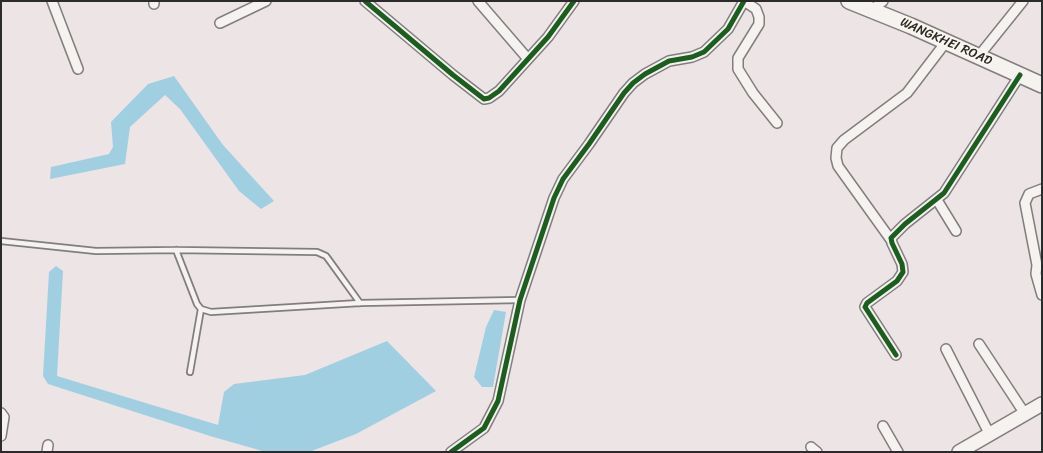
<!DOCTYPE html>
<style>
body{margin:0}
#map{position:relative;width:1043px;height:453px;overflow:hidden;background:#ede4e6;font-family:Sriracha,sans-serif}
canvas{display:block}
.frame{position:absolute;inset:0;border:2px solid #2b2b2b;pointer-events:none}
</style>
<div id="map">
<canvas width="1043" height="453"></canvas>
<div class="frame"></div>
</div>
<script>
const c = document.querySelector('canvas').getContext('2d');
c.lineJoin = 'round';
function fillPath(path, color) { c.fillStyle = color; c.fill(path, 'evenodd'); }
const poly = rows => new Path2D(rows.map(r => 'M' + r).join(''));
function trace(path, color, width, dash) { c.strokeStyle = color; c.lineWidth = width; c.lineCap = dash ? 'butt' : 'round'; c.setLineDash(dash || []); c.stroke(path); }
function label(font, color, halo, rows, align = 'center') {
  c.font = font + ' Sriracha,sans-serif'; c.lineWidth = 3.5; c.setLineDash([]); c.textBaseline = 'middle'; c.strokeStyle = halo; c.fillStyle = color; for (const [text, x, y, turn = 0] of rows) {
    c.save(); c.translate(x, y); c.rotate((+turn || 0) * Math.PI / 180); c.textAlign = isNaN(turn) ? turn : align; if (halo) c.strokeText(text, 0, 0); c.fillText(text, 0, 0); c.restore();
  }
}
fillPath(poly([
 [174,76,223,145,274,201,261,209,239,191,180,109,165,95,130,127,125,164,50,179,51,167,109,154,113,147,111,122,148,84],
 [56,266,63,271,57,376,218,425,224,392,234,384,305,375,387,341,436,391,356,434,309,452,266,452,210,436,48,384,43,376,49,272],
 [494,310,506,312,493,387,482,387,474,377,486,327]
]), '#a0cfe2');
const lane = poly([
 [1,241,96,251,176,250,317,252,326,256,329,260,360,303],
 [176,250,197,304,201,309,211,312,360,303,520,300],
 [190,372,201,309]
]);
const street = poly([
 [52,1,78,69],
 [154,1,154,4],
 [365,1,453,75,484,99,489,98,499,91,548,37,574,1],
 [478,1,528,59],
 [744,1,756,9,759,17,759,24,738,58,738,69,753,93,777,123],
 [872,10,883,1],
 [220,23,266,1],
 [978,57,1023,1],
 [1042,189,1029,194,1025,203,1037,265,1036,274,1042,295],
 [937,200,956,231],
 [891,240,838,166,836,158,837,148,844,140,907,93,946,42],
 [979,344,1025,414],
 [946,349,990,435],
 [896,355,865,307,867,303,897,281,903,272,902,264,892,243,891,238,905,224,944,193,1020,75],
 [1,413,4,417,1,436],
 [883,426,898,452],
 [811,447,817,452],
 [47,452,48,445],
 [451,452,484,428,498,401,520,300,554,198,563,179,589,144,624,93,633,83,645,74,669,61,692,57,704,52,728,29,744,1]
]);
const secondary = poly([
 [959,452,1042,404]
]);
const primary = poly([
 [849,1,911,26,1042,85]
]);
trace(lane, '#827e7f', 8);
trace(street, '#827e7f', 12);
trace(secondary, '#827e7f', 16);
trace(primary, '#827e7f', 18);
trace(lane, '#f5f2ef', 4.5);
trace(street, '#f5f2ef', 9);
trace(secondary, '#f5f2ef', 13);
trace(primary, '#f5f2ef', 15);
trace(poly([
 [365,1,453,75,484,99,489,98,499,91,548,37,574,1],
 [896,355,865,307,867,303,897,281,903,272,902,264,892,243,891,238,905,224,944,193,1020,75],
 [451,452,484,428,498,401,520,300,554,198,563,179,589,144,624,93,633,83,645,74,669,61,692,57,704,52,728,29,744,1]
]), '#1b5e20', 5);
label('13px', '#2b2b2b', '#fbf7ec', [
 ["WANGKHEI ROAD",946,42,24]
]);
</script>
